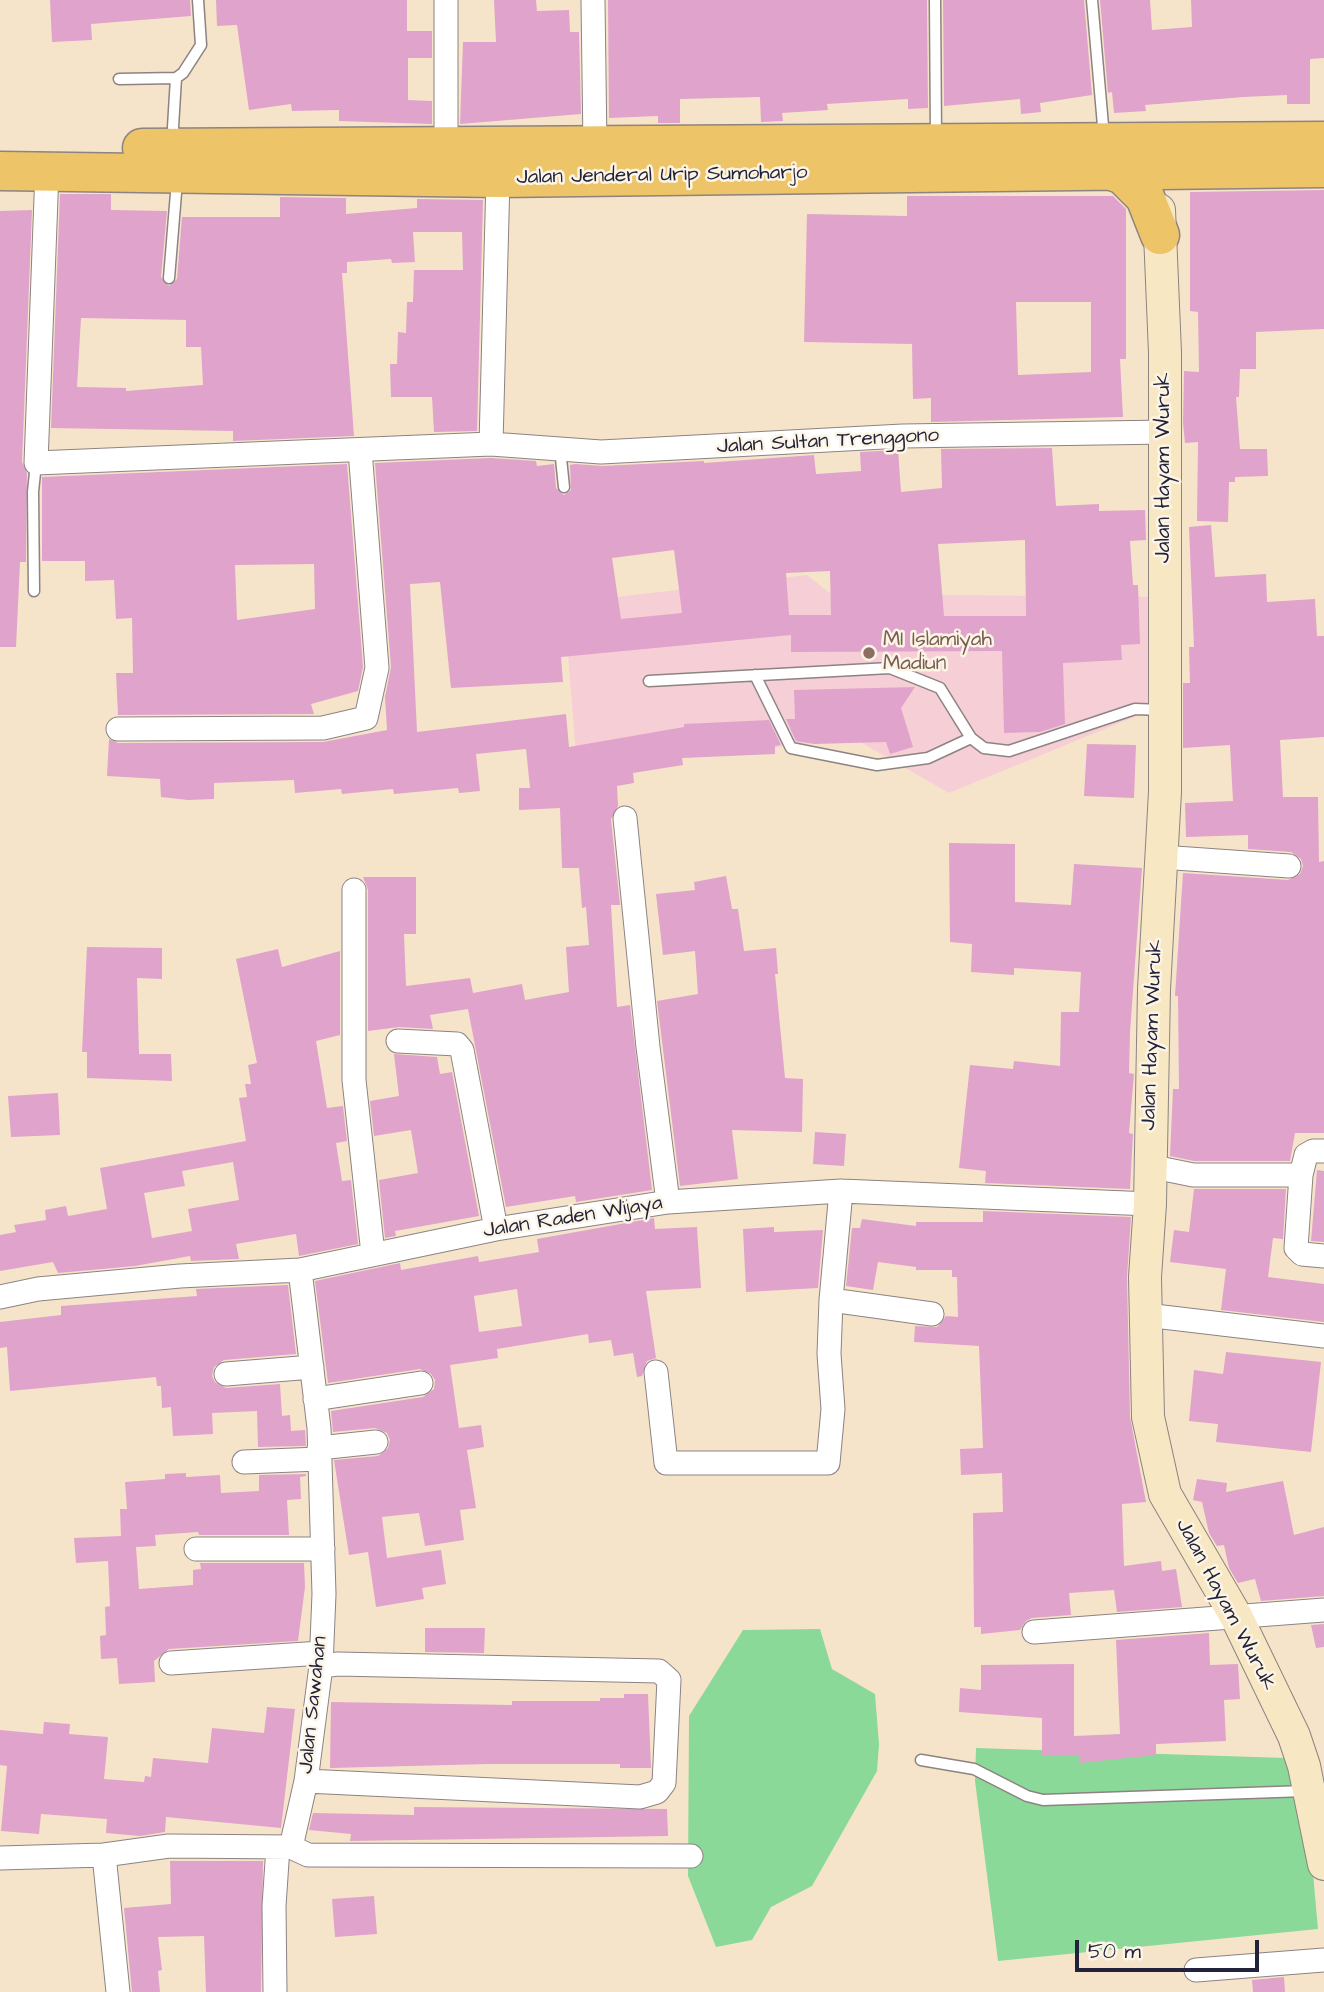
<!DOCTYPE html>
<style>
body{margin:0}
#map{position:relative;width:1324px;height:1992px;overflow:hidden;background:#f6e4ca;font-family:"Architects Daughter",sans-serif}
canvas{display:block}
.scale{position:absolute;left:1075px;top:1940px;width:184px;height:32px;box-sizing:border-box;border:4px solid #22223b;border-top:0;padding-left:9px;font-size:21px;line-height:24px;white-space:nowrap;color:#22223b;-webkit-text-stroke:5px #fcf5e5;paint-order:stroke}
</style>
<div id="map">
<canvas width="1324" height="1992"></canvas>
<div class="scale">50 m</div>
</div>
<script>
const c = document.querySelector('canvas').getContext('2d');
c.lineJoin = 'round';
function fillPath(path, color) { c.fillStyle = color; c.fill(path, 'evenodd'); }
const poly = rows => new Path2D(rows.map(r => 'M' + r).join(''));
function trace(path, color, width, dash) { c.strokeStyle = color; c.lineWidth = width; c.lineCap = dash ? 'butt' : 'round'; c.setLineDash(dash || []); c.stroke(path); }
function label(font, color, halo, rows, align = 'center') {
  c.font = font + ' "Architects Daughter",sans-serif'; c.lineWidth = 5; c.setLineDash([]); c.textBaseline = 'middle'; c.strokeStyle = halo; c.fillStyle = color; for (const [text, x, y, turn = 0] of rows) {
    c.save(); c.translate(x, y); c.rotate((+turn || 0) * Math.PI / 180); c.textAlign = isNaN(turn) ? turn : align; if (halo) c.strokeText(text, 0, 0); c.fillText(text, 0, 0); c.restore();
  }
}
fillPath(poly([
 [807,575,831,594,1170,597,1168,703,949,793,853,738,670,760,576,756,564,603]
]), '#f6cfd6');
fillPath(poly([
 [820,1629,832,1669,875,1694,879,1744,877,1771,812,1886,771,1907,752,1940,716,1947,688,1876,689,1716,743,1630],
 [976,1748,1286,1758,1308,1817,1318,1929,998,1961,975,1781]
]), '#8ad998');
fillPath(poly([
 [50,0,190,0,191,16,91,24,92,40,52,42],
 [216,0,407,0,407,31,432,31,432,58,408,58,408,100,432,101,432,124,339,121,339,110,292,111,291,104,249,110,237,25,217,26],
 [494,0,536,0,537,11,569,10,570,32,579,32,581,114,460,124,463,42,496,42],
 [608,0,927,0,928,108,908,109,908,99,827,104,828,110,782,113,783,121,761,122,760,97,680,99,680,123,658,123,658,116,609,118],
 [943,0,1084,0,1092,95,1040,103,1041,112,1021,114,1020,99,944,106],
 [1100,0,1150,0,1152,30,1192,27,1191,0,1324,0,1324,58,1310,59,1310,104,1287,104,1287,95,1244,97,1145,105,1146,111,1114,113,1112,92,1108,93],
 [1324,190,1324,329,1256,332,1256,369,1240,369,1239,397,1236,397,1240,449,1267,449,1268,476,1235,477,1235,482,1229,482,1228,522,1197,521,1198,442,1185,443,1183,423,1184,371,1199,372,1198,312,1190,311,1190,192],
 [60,194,111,194,111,210,167,211,161,277,169,286,177,279,182,217,280,217,280,197,346,198,346,214,417,208,417,199,483,200,477,431,434,432,432,397,391,397,390,364,397,364,398,332,406,333,407,302,413,302,414,270,463,270,462,232,413,232,415,262,392,263,391,259,347,262,347,273,342,273,354,436,233,441,233,431,51,428],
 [81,318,186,320,186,347,201,347,203,385,126,391,126,388,77,387],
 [907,196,1113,196,1126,209,1126,359,1120,359,1123,417,931,422,931,398,913,399,912,344,804,342,807,214,907,216],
 [1016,302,1091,302,1091,372,1018,375],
 [32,210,22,462,27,473,26,562,20,562,16,647,0,647,0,211],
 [1052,448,1056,506,1099,504,1099,511,1145,510,1146,540,1130,541,1133,585,1138,585,1140,644,1121,645,1122,660,1063,663,1065,724,1040,732,1004,733,1002,651,791,652,791,635,561,657,563,682,451,688,440,582,410,584,417,732,566,714,569,747,684,727,684,724,769,720,781,745,775,746,775,754,682,758,683,765,633,773,634,783,617,786,618,806,611,819,620,905,611,905,617,1007,630,1005,652,1190,576,1202,575,1196,506,1207,468,1009,430,1015,433,1029,399,1027,368,1031,368,890,363,877,416,877,416,934,404,934,406,986,470,978,473,993,522,984,525,1000,569,992,566,947,589,945,586,907,582,908,579,868,562,868,560,808,519,810,519,788,530,788,526,749,476,754,480,791,459,793,458,788,394,794,393,789,342,794,341,789,295,793,294,780,214,783,214,799,188,800,161,797,160,779,107,776,109,739,118,743,323,742,387,730,385,697,391,667,375,463,491,458,536,461,537,466,554,464,556,488,564,495,571,490,570,465,575,464,602,466,704,461,704,463,814,455,816,474,861,471,860,452,898,450,901,492,942,488,941,449],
 [1025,540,1026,616,944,616,938,544],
 [674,550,682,613,621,619,612,558],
 [830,571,831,615,789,615,786,573],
 [347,464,363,667,358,691,311,704,314,714,118,715,116,673,133,673,132,618,116,619,114,580,85,581,85,561,42,561,42,477],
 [314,564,315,609,237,620,235,565],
 [1211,525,1215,577,1266,574,1267,602,1315,599,1317,636,1324,636,1324,737,1280,740,1283,797,1318,797,1319,862,1324,861,1324,1133,1295,1133,1290,1161,1194,1161,1170,1156,1173,1089,1179,1089,1178,996,1175,996,1183,873,1288,880,1300,874,1303,866,1301,859,1291,852,1248,849,1248,835,1186,837,1185,803,1233,801,1230,745,1183,748,1183,683,1190,683,1189,647,1194,647,1189,527],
 [915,687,901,708,913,747,890,754,886,742,814,744,796,741,786,719,795,719,794,690],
 [1087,744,1136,745,1134,798,1084,796],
 [949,843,1015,844,1015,902,1071,905,1074,864,1142,868,1130,1032,1129,1073,1134,1074,1129,1133,1133,1134,1130,1189,985,1183,986,1171,959,1168,970,1065,1013,1069,1014,1061,1060,1066,1061,1012,1079,1012,1081,972,1014,968,1014,975,971,972,972,944,950,942],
 [726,876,732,909,738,909,744,951,776,948,778,974,775,974,785,1078,803,1079,802,1132,732,1130,738,1179,680,1186,657,1001,698,994,695,951,663,955,656,894,695,890,694,882],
 [87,947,162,948,162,979,137,978,139,1054,171,1054,172,1081,87,1078,87,1052,82,1052],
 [278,949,282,967,340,951,340,1035,316,1041,327,1108,343,1106,347,1141,336,1143,342,1181,351,1180,358,1244,299,1256,296,1234,236,1244,239,1259,191,1261,190,1256,135,1266,58,1273,53,1262,0,1271,0,1235,16,1232,14,1225,46,1220,45,1210,66,1206,68,1216,107,1209,100,1168,246,1141,239,1098,247,1097,245,1084,251,1084,248,1065,257,1063,236,959],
 [233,1162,239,1200,188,1209,192,1231,152,1238,144,1193,185,1186,182,1171],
 [394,1054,437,1057,440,1074,452,1072,479,1216,395,1231,396,1236,385,1238,379,1180,418,1173,411,1130,374,1136,370,1101,399,1096],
 [58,1093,60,1135,11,1137,8,1096],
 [815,1132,846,1134,844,1166,813,1164],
 [1317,1170,1324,1171,1324,1242,1311,1241],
 [1194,1189,1286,1189,1283,1239,1273,1238,1268,1277,1324,1284,1324,1322,1221,1310,1226,1269,1170,1262,1174,1230,1189,1232],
 [983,1211,1131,1217,1127,1277,1130,1417,1146,1502,1122,1504,1124,1566,1161,1561,1162,1571,1176,1569,1182,1607,1117,1612,1114,1590,1069,1593,1071,1615,1032,1618,1026,1621,1020,1630,981,1634,981,1627,974,1627,973,1513,1003,1512,1002,1473,961,1475,960,1449,983,1448,979,1346,914,1342,915,1326,937,1327,946,1316,958,1317,957,1277,952,1277,952,1270,916,1270,916,1267,878,1262,873,1290,846,1286,852,1228,860,1228,862,1219,916,1226,916,1222,983,1222],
 [654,1218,655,1229,697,1227,701,1288,646,1291,656,1358,647,1361,642,1376,637,1377,633,1353,614,1356,611,1340,589,1343,588,1334,497,1349,498,1358,450,1365,459,1428,481,1425,484,1447,467,1450,476,1508,460,1510,464,1540,425,1546,419,1513,382,1517,387,1558,441,1550,446,1584,422,1588,424,1599,376,1607,368,1552,349,1555,334,1460,378,1456,388,1448,390,1440,387,1433,375,1428,333,1432,331,1411,423,1397,434,1389,435,1380,431,1374,420,1369,328,1383,315,1281,400,1263,401,1270,478,1256,479,1262,539,1252,537,1239],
 [517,1289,522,1326,479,1332,474,1296],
 [774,1227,774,1232,823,1230,818,1288,746,1292,743,1229],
 [288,1285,296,1354,224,1360,214,1367,212,1376,215,1382,226,1388,280,1384,282,1416,290,1415,291,1431,305,1430,306,1446,258,1447,257,1411,212,1413,213,1434,173,1436,171,1407,162,1408,161,1386,157,1386,156,1377,10,1391,7,1347,0,1348,0,1322,61,1315,61,1306,197,1296,196,1289],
 [1226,1352,1321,1362,1311,1452,1216,1442,1218,1424,1189,1421,1194,1370,1223,1374],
 [186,1473,186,1477,220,1475,221,1493,259,1491,259,1475,306,1474,306,1476,300,1477,301,1499,287,1500,289,1535,199,1535,198,1532,155,1535,156,1546,136,1547,139,1589,193,1585,193,1570,201,1569,200,1563,304,1563,305,1587,298,1641,169,1649,154,1661,155,1682,119,1684,117,1658,101,1659,100,1636,106,1635,105,1607,110,1606,108,1561,76,1563,74,1538,121,1536,120,1509,127,1509,125,1482,165,1479,165,1474],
 [1197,1479,1227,1483,1226,1492,1283,1481,1294,1535,1324,1527,1324,1596,1261,1601,1255,1579,1238,1583,1229,1568,1224,1545,1217,1546,1209,1533,1202,1502,1193,1500],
 [1324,1624,1324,1647,1316,1648,1311,1625],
 [425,1628,485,1628,484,1653,425,1652],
 [1209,1633,1210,1665,1238,1664,1240,1699,1224,1700,1226,1741,1156,1744,1156,1755,1079,1763,1079,1756,1042,1756,1042,1718,959,1712,960,1688,981,1690,981,1665,1074,1664,1074,1736,1120,1734,1116,1640],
 [624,1694,648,1694,651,1768,620,1768,620,1764,490,1764,330,1768,331,1702,512,1705,512,1701,600,1701,600,1698,624,1698],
 [267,1707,295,1709,281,1828,166,1817,165,1832,140,1836,106,1833,107,1819,41,1814,39,1834,1,1831,7,1766,0,1765,0,1730,43,1734,44,1722,70,1724,69,1734,108,1737,104,1779,144,1782,145,1776,151,1777,153,1758,208,1763,212,1728,264,1733],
 [414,1807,667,1809,668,1836,350,1841,351,1834,309,1830,313,1813,414,1815],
 [170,1861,263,1861,261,1992,206,1992,204,1936,158,1937,162,1970,158,1971,160,1992,132,1992,124,1908,171,1904],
 [374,1896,377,1934,335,1937,332,1899],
 [1284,1977,1285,1992,1253,1992,1252,1980]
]), '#e0a3cb');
const lane = poly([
 [935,0,936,138],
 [1092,0,1104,137],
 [176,78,183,73,201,45,198,0],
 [119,79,176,78,173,127,175,140],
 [169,278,177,181],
 [560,449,564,487],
 [34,591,33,492,36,463],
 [755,675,791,748,877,765,928,758,971,738],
 [649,681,890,668,940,688,971,738,984,748,1009,751,1135,709,1162,710],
 [921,1760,974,1769,1027,1796,1043,1800,1306,1791]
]);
const street = poly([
 [446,0,446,147],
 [593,0,595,147],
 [47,171,36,463,491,444,601,452,903,436,1166,432],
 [491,444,498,178],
 [118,729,323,728,366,718,377,668,360,450],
 [625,818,648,1047,668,1202],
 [1161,857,1289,866],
 [354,890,354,1080,373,1254],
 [398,1041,457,1044,462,1050,496,1229],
 [1324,1151,1313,1151,1306,1155,1301,1175,1296,1248,1302,1254,1324,1256],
 [1149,1166,1193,1175,1301,1175],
 [841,1191,831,1300,932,1314],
 [0,1297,38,1289,180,1276,300,1270,496,1229,668,1202,841,1191,1150,1204],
 [1146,1315,1324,1336],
 [656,1372,666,1463,828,1463,833,1409,829,1354,831,1300],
 [226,1374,312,1367],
 [315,1399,421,1383],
 [319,1448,376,1442],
 [244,1462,319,1459],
 [196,1549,323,1549],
 [1034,1632,1324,1610],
 [171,1663,321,1653],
 [306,1781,640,1797,657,1792,664,1783,669,1680,659,1671,338,1664,321,1666],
 [291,1847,308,1855,691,1856],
 [104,1855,118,1992],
 [0,1858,104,1855,169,1846,291,1847,306,1781,321,1666,324,1594,319,1428,300,1270],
 [1196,1970,1324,1960],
 [275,1992,274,1906,278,1847]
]);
const secondary = poly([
 [1159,210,1165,353,1165,792,1154,989,1150,1204,1145,1277,1148,1417,1165,1494,1237,1618,1294,1736,1304,1766,1324,1864]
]);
const highway = poly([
 [142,148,1324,141],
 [1109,170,1123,175,1145,197,1160,235],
 [0,171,498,178,1324,168]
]);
trace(lane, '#8c8382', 13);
trace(street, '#8c8382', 25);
trace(secondary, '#8c8382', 34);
trace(highway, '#8c8382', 41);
trace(lane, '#fff', 10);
trace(street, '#fff', 23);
trace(secondary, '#f8e7c3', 32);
trace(highway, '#eec469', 38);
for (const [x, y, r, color] of [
 [869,653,7,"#8d6e63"]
]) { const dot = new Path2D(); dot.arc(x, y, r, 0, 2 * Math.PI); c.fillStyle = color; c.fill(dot); trace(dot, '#fcf5e5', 2.5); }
label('21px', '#22223b', '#fcf5e5', [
 ["Jalan Jenderal Urip Sumoharjo",662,176,-1],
 ["Jalan Sultan Trenggono",828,442,-3],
 ["Jalan Hayam Wuruk",1165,468,-90],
 ["Jalan Hayam Wuruk",1153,1035,-88],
 ["Jalan Raden Wijaya",573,1218,-9],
 ["Jalan Hayam Wuruk",1225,1605,62],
 ["Jalan Sawahan",314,1705,-84]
]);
label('21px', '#785e54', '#fcf5e5', [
 ["MI Islamiyah",883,641],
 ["Madiun",883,665]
], 'left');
</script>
